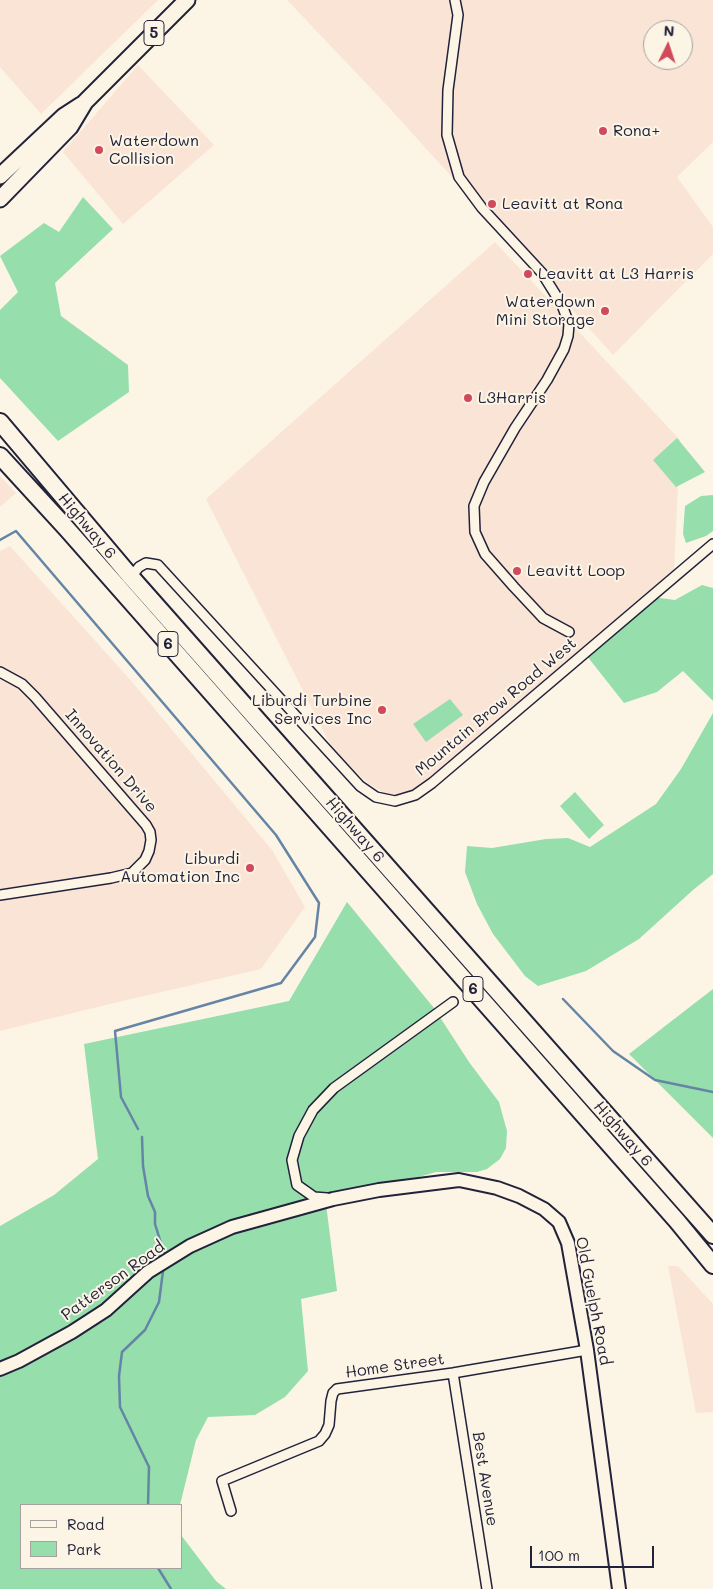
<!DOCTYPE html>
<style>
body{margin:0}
#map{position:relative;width:713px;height:1589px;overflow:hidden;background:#fcf5e5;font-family:Mali,sans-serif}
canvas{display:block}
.legend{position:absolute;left:20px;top:1504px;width:162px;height:65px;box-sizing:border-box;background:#fcf5e5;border:1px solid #a5a1a1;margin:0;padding:6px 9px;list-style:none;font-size:15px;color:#22223b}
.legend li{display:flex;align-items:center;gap:10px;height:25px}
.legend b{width:25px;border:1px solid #a5a1a1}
.north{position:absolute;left:643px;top:20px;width:50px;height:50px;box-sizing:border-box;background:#fcf5e5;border:1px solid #a5a1a1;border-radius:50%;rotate:4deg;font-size:14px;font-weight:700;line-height:20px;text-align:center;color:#22223b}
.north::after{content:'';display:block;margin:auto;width:18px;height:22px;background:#d1495b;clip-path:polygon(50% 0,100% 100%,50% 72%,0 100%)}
.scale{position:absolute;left:530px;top:1546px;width:124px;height:22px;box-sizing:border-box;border:2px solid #22223b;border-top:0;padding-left:6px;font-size:15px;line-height:18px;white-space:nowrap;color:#22223b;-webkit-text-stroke:4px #fcf5e5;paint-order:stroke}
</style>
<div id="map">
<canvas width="713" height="1589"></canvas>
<ul class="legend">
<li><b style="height:6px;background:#fcf5e5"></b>Road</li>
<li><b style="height:14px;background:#96deac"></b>Park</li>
</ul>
<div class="north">N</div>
<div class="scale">100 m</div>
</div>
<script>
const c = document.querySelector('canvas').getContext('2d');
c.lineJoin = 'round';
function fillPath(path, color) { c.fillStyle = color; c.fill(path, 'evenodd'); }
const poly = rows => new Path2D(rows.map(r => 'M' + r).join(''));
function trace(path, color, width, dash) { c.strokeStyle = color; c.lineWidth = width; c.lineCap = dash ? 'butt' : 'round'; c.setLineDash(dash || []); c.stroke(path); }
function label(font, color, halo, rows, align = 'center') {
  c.font = font + ' Mali,sans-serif'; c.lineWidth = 4; c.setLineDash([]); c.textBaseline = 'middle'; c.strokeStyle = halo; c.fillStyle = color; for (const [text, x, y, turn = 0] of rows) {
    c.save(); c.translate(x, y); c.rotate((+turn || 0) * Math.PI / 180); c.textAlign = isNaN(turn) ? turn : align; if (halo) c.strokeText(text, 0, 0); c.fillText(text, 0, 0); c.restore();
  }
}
fillPath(poly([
 [0,0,158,0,41,114,0,67],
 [287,0,713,0,713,142,677,177,713,227,713,254,613,355,383,101],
 [653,30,683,30,683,60,653,60],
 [138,65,214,145,123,224,63,152],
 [495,242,680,440,674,571,423,785,404,794,386,794,369,784,333,750,206,499],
 [0,476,16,493,0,507],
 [10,546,134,684,272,850,305,907,261,969,114,1003,0,1031,0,551],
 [668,1266,678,1266,713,1304,713,1412,696,1413]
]), '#fae4d6');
fillPath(poly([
 [83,197,113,229,55,283,61,316,128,365,129,392,58,441,0,378,0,310,18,292,0,256,44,223,59,232],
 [677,438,705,472,676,487,653,460],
 [713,495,713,531,706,536,686,543,683,534,685,506,701,496],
 [702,585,713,588,713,701,683,671,657,692,624,703,587,656,648,599,660,598,675,600],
 [450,699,463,715,426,742,413,724],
 [713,713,713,874,693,890,639,939,586,971,538,986,525,976,493,934,477,904,465,872,467,846,492,848,546,839,568,838,590,847,656,804,681,769],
 [575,792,604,825,589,839,560,806],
 [347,902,434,1008,469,1062,499,1102,507,1131,506,1148,500,1159,487,1169,477,1172,436,1172,326,1204,337,1291,301,1299,308,1371,285,1397,255,1415,208,1417,196,1440,180,1505,21,1505,21,1568,181,1568,181,1535,216,1581,226,1589,0,1589,0,1226,54,1195,98,1159,84,1044,289,1001],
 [713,989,713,1138,629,1054]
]), '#96deac');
trace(poly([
 [0,540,16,531,276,835,319,903,315,937,281,983,115,1031,121,1097,138,1129],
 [563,999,613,1051,655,1080,713,1092],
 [142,1137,143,1166,148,1196,155,1212,155,1224,165,1256],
 [148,1505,149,1467,120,1407,119,1376,122,1352,145,1330,159,1302,163,1271],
 [158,1568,171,1589]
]), '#6585a7', 2.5);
const street = poly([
 [455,0,458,15,448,90,447,135,459,177,482,208,542,273,562,305,569,324,568,336,564,349,547,380,515,428,484,482,474,506,475,532,485,554,514,587,543,618,569,632],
 [131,577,139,567,146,563,158,565,360,786,376,797,395,801,415,795,432,783,713,544],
 [0,672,22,684,35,697,146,825,150,832,151,840,149,851,145,860,132,873,111,878,0,895],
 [327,1198,314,1197,297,1185,292,1160,299,1136,313,1110,334,1088,453,1002],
 [453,1373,487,1589],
 [231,1511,222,1481,319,1441,325,1434,329,1425,331,1401,333,1393,337,1389,453,1373,587,1350]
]);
const secondary = poly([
 [0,1369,19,1361,72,1332,106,1310,148,1272,190,1246,232,1227,333,1199,379,1190,459,1180,497,1188,519,1196,544,1209,559,1222,568,1243,587,1350,619,1589]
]);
const primary = poly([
 [0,176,64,116,81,105],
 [0,199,70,127,85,102,187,0]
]);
const highway = poly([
 [0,422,131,577,713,1235],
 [0,456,67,529,677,1221,713,1265]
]);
trace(street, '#22223b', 12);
trace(secondary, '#22223b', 16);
trace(primary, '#22223b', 19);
trace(highway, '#22223b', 20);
trace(street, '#fcf5e5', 9);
trace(secondary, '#fcf5e5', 12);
trace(primary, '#fcf5e5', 15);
trace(highway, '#fcf5e5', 16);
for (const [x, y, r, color] of [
 [603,131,5,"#d1495b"],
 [99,150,5,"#d1495b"],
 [492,204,5,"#d1495b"],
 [528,274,5,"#d1495b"],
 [605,311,5,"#d1495b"],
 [468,398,5,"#d1495b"],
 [517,571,5,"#d1495b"],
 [382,710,5,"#d1495b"],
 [250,868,5,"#d1495b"]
]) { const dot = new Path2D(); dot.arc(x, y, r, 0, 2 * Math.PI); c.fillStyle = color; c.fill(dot); trace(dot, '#fcf5e5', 2); }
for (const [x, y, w] of [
 [154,33,20],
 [168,644,20],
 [473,989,20]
]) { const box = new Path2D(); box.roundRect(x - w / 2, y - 12.5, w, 25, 4); c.fillStyle = '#fcf5e5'; c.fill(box); trace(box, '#22223b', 1); }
label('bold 15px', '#22223b', null, [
 ["5",154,33],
 ["6",168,644],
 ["6",473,989]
]);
label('16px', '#22223b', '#fcf5e5', [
 ["Rona+",613,131],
 ["Waterdown",109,141],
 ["Collision",109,159],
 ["Leavitt at Rona",502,204],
 ["Leavitt at L3 Harris",538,274],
 ["Waterdown",595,302,"right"],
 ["Mini Storage",595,320,"right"],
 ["L3Harris",478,398],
 ["Leavitt Loop",527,571],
 ["Liburdi Turbine",372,701,"right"],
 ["Services Inc",372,719,"right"],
 ["Liburdi",240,859,"right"],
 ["Automation Inc",240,877,"right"]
], 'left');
label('16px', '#22223b', '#fcf5e5', [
 ["Highway 6",87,526,50],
 ["Mountain Brow Road West",496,707,-40],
 ["Innovation Drive",111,761,49],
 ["Highway 6",355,830,49],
 ["Highway 6",623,1134,49],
 ["Patterson Road",113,1281,-36],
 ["Old Guelph Road",593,1301,79],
 ["Home Street",395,1366,-8],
 ["Best Avenue",485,1479,81]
]);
</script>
